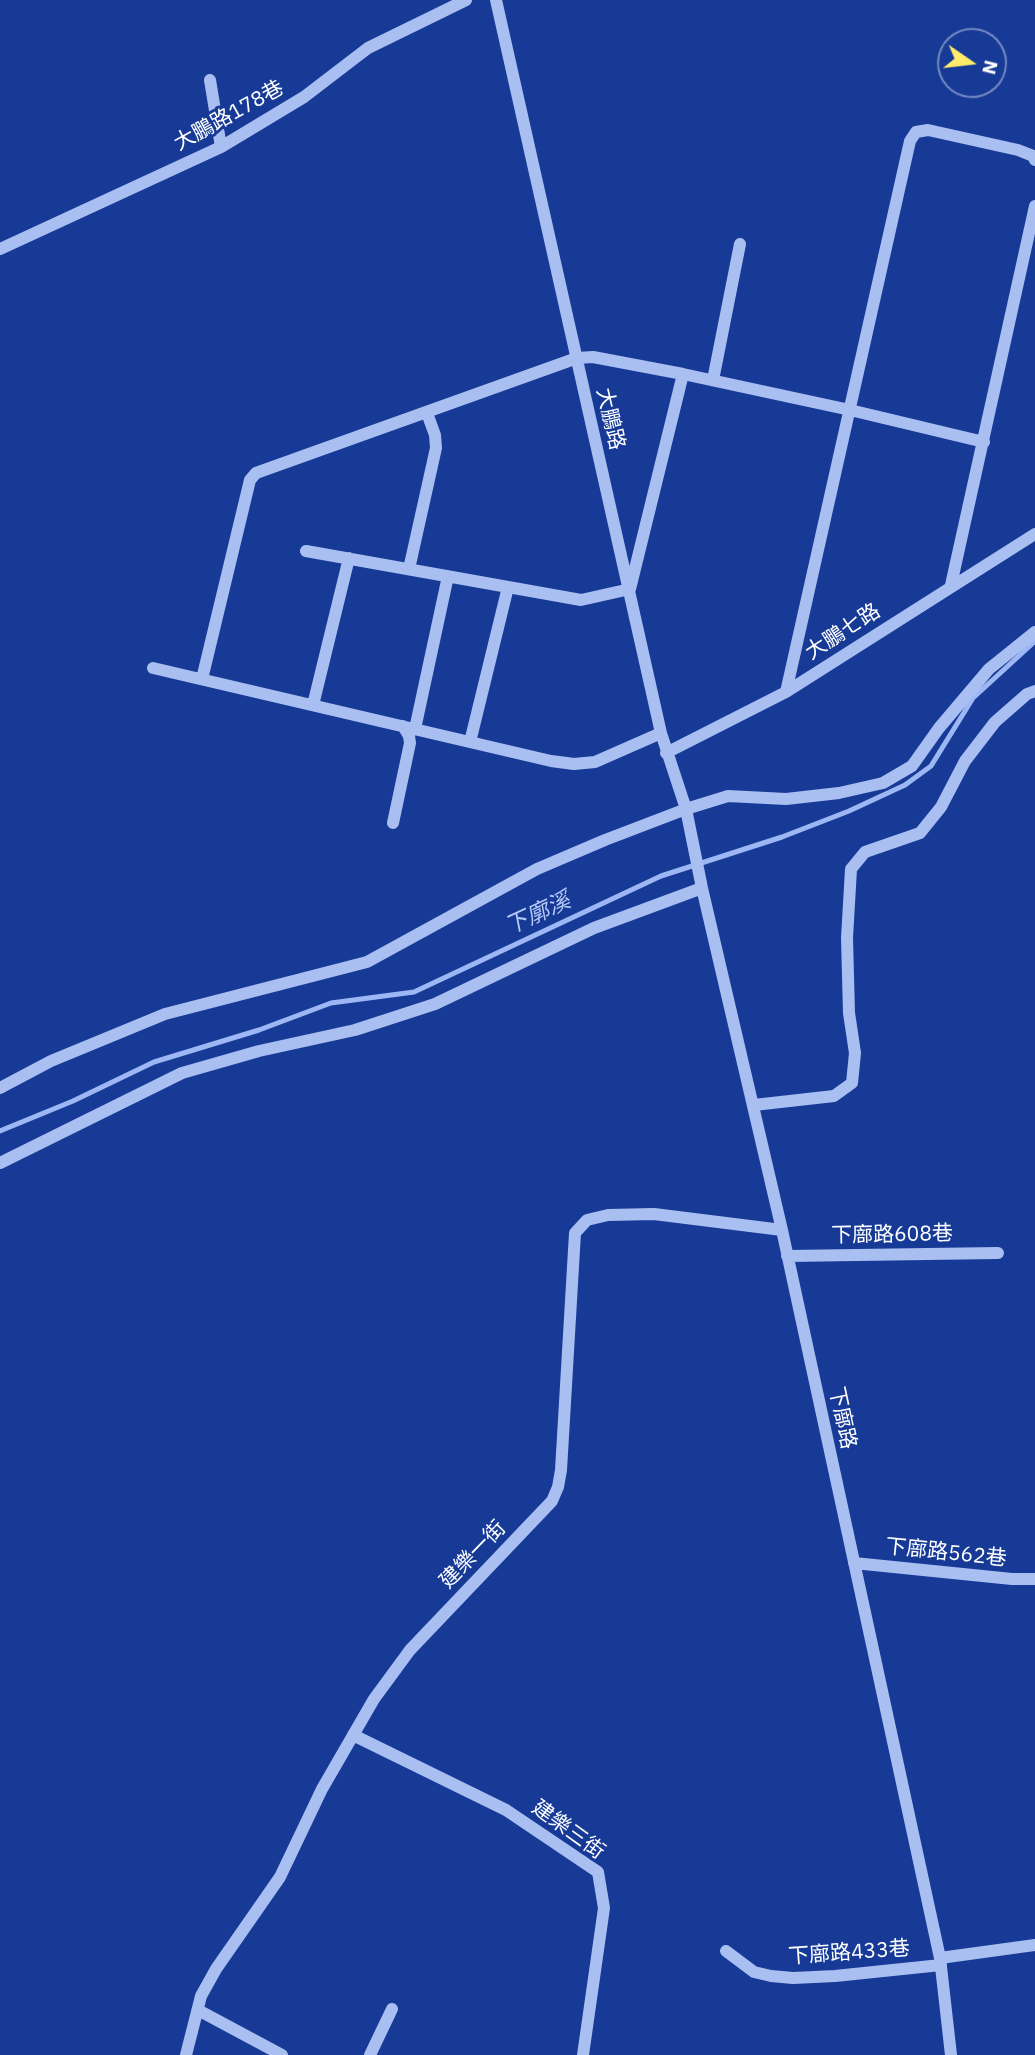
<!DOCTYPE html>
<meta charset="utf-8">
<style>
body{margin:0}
#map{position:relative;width:1035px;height:2055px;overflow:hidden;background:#173a97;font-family:"IBM Plex Sans",sans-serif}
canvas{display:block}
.north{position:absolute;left:937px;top:28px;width:70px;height:70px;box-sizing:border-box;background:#173a97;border:2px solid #7489c1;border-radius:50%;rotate:104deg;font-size:19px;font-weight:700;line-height:28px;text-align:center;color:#fff}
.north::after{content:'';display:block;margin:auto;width:24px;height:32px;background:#ffec6a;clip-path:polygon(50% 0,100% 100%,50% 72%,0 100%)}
</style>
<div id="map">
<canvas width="1035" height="2055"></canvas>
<div class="north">N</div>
</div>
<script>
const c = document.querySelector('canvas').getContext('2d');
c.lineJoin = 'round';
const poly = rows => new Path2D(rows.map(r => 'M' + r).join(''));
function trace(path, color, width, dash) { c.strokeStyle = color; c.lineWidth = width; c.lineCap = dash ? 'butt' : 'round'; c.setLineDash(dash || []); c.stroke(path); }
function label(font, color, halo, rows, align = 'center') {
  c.font = font + ' "IBM Plex Sans","Noto Sans TC",sans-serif'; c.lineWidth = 6; c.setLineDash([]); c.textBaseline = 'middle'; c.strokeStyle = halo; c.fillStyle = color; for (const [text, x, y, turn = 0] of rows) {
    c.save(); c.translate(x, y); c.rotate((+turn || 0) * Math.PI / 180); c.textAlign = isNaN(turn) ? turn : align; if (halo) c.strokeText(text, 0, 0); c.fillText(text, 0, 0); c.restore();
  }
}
trace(poly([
 [0,1131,73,1101,154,1062,259,1030,331,1003,414,992,661,876,782,837,849,811,905,785,931,766,973,698,1035,641]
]), '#9cb7f4', 5);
trace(poly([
 [496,0,661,733,686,809,702,888,782,1230,940,1958,951,2055],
 [210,80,221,147],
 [0,249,221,147,304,97,368,48,466,0],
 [713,380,740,244],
 [306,551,581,600,630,589,683,374],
 [409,569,436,448,435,435,427,413],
 [951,585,1035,206],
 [153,668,551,761,574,764,595,762,661,733],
 [202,679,250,480,256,473,577,358,593,357,683,374,850,410,984,442],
 [786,692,910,141,916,132,928,130,1018,150,1033,156,1035,160],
 [313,705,349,558],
 [415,729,448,576],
 [470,742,508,587],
 [666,753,786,692,1035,534],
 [393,823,410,743,409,736,403,726],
 [0,1088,51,1061,165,1014,367,962,537,869,605,840,686,809,728,796,786,799,839,793,883,783,912,766,939,728,989,669,1035,632],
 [754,1105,834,1096,852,1083,855,1053,849,1013,847,938,851,869,865,852,920,833,941,807,965,761,995,722,1027,694,1035,691],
 [0,1163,182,1073,259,1051,355,1030,435,1004,594,928,702,888],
 [787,1256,998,1253],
 [854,1563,1012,1579,1035,1579],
 [353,1735,506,1810,598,1872,604,1908,583,2055],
 [726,1951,754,1972,771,1976,793,1978,835,1976,941,1965],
 [940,1958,1035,1945],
 [198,2010,282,2055],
 [186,2055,201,1996,216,1969,280,1877,322,1789,374,1699,410,1650,552,1501,558,1487,561,1470,575,1233,587,1220,608,1215,654,1214,782,1230],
 [370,2055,392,2009]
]), '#a9bef1', 12);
label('21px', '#fff', '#173a97', [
 ["大鵬路178巷",229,116,-29],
 ["大鵬路",610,419,77],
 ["大鵬七路",843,632,-33],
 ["下廍路608巷",892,1235,-1],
 ["下廍路",842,1418,78],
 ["下廍路562巷",946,1553,6],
 ["建樂一街",473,1555,-46],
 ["建樂三街",568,1830,36],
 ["下廍路433巷",849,1953,-4]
]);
label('italic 23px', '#b6c9f8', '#173a97', [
 ["下廓溪",538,914,-25]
]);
</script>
